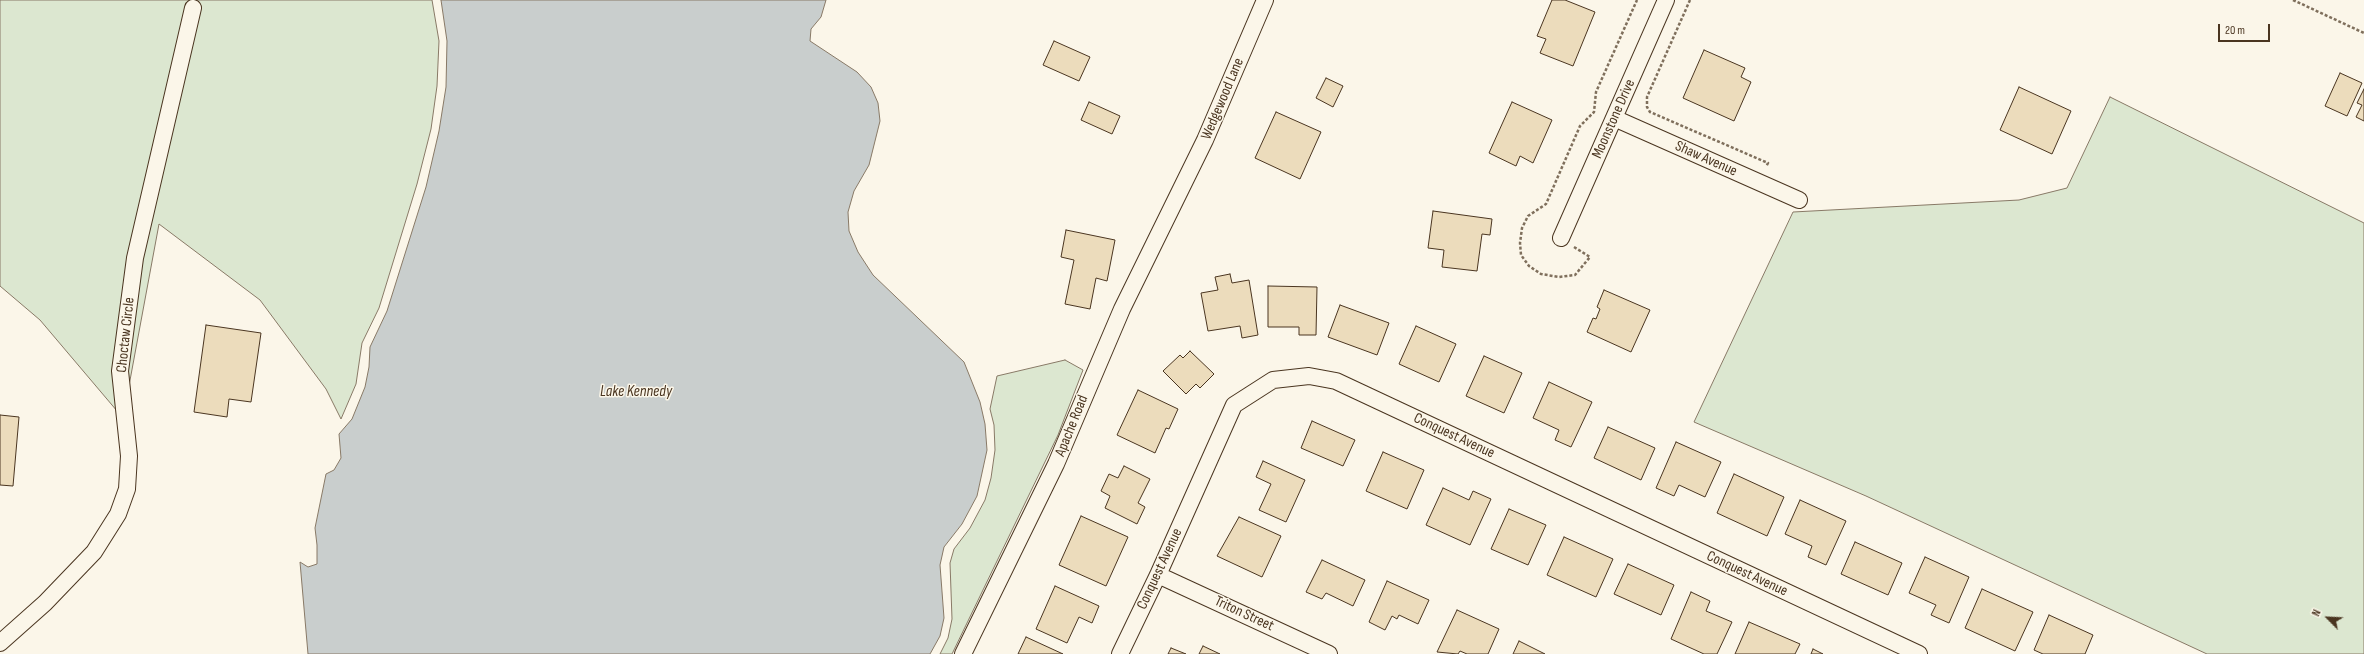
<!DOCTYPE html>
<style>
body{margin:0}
#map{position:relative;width:2364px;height:654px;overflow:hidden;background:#fbf6e9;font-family:"Sofia Sans Condensed",sans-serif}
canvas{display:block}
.north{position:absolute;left:2308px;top:598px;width:40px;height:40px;-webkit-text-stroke:3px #fbf6e9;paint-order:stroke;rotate:294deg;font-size:11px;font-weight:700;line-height:16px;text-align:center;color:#4a3520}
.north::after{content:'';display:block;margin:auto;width:14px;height:18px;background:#4a3520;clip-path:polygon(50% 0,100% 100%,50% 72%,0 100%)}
.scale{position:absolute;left:2218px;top:24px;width:52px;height:18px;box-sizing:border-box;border:2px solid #4a3520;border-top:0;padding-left:5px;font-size:12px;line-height:14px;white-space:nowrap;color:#4a3520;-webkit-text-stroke:3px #fbf6e9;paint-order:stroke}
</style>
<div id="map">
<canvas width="2364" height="654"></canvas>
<div class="north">N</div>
<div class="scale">20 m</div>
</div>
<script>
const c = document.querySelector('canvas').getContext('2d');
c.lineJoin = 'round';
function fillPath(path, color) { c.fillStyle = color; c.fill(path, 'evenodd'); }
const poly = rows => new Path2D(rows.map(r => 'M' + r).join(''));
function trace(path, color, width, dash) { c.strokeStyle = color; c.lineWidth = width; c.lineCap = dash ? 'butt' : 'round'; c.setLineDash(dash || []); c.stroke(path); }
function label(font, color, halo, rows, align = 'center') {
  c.font = font + ' "Sofia Sans Condensed",sans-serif'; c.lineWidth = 3; c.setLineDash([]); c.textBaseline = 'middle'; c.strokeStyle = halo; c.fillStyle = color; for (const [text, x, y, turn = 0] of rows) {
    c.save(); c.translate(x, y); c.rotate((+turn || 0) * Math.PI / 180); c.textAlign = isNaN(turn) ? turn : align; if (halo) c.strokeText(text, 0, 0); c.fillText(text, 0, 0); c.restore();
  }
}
const green = poly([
 [0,0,432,0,439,41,437,86,431,129,417,184,379,308,362,343,356,384,341,419,326,389,260,300,159,224,123,418,40,320,0,286,0,0],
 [2110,97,2364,223,2364,654,2207,654,1866,496,1694,422,1793,212,2019,200,2067,188,2110,97],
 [1065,360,1083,370,1058,435,952,654,940,654,948,638,952,619,950,563,954,549,970,528,985,500,991,478,995,450,994,425,990,409,997,376,1065,360]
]);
fillPath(green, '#dce7d0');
trace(green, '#887966', 1);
const water = poly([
 [441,0,826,0,821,17,811,29,810,41,857,72,871,87,878,103,880,121,869,165,854,191,848,212,849,231,858,252,873,275,964,362,980,402,985,424,987,450,977,496,962,524,944,547,940,565,944,618,940,636,930,654,308,654,300,562,308,567,317,564,317,545,315,528,326,474,334,470,341,458,339,434,352,419,365,387,369,367,370,347,387,311,426,187,439,131,446,87,447,41,441,0]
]);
fillPath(water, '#c9cecd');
trace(water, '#887966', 1);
const building = poly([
 [1552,0,1565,0,1595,12,1573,66,1540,53,1546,39,1537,36,1552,0],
 [1054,41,1090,57,1079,81,1043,65,1054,41],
 [1704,50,1745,68,1741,77,1751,82,1734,121,1683,98,1704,50],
 [2340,73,2362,83,2347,116,2325,106,2340,73],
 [1326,78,1343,86,1333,107,1316,98,1326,78],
 [2019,87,2071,111,2052,154,2000,130,2019,87],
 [2364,89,2364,121,2356,117,2362,105,2357,103,2364,89],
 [1089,102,1120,116,1112,134,1081,120,1089,102],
 [1512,102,1552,120,1533,163,1520,156,1516,166,1489,153,1512,102],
 [1276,112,1321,132,1300,179,1255,158,1276,112],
 [1433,211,1492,219,1490,235,1482,234,1477,271,1442,267,1444,250,1428,248,1433,211],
 [1066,230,1115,240,1107,281,1096,278,1090,309,1065,304,1074,260,1061,257,1066,230],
 [1230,274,1232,283,1249,280,1258,335,1242,338,1240,326,1208,331,1201,293,1218,290,1215,277,1230,274],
 [1268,286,1317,287,1316,335,1299,335,1299,327,1268,327,1268,286],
 [1604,290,1650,310,1631,352,1587,332,1593,318,1596,319,1600,309,1597,307,1604,290],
 [1340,305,1389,323,1377,355,1328,337,1340,305],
 [206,325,261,333,251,402,229,399,227,417,194,412,206,325],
 [1416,326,1456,344,1439,382,1399,364,1416,326],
 [1190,351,1214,374,1200,388,1196,384,1186,394,1163,371,1180,355,1183,358,1190,351],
 [1484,356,1522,373,1504,413,1466,396,1484,356],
 [1549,382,1592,402,1571,447,1555,440,1559,430,1533,418,1549,382],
 [1138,390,1178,409,1169,429,1166,428,1155,453,1117,435,1138,390],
 [0,415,19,417,13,486,0,485,0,415],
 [1312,421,1355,440,1343,466,1301,448,1312,421],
 [1608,427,1655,448,1641,480,1594,458,1608,427],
 [1676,442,1721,462,1705,497,1679,485,1674,496,1656,488,1676,442],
 [1383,452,1424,470,1407,509,1366,491,1383,452],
 [1263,461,1305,480,1286,522,1259,510,1271,484,1256,477,1263,461],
 [1124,466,1150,479,1138,503,1145,507,1137,524,1105,508,1110,496,1101,491,1109,474,1118,478,1124,466],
 [1734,474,1784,497,1767,536,1717,513,1734,474],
 [1443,488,1469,500,1473,491,1491,499,1470,545,1426,525,1443,488],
 [1800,500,1846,521,1826,565,1808,557,1812,546,1785,534,1800,500],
 [1509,509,1546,525,1528,565,1491,549,1509,509],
 [1081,516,1128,537,1106,586,1059,565,1081,516],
 [1239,517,1281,536,1262,577,1217,556,1239,517],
 [1564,537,1613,559,1596,597,1547,575,1564,537],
 [1855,542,1902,563,1888,595,1841,574,1855,542],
 [1925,557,1969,577,1949,623,1931,615,1936,605,1909,593,1925,557],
 [1322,560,1365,580,1353,606,1326,593,1322,599,1306,592,1322,560],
 [1628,564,1674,585,1661,615,1614,594,1628,564],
 [1387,581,1429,600,1418,624,1399,615,1397,619,1392,616,1385,630,1369,622,1387,581],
 [1055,586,1099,606,1092,623,1079,617,1067,643,1036,629,1055,586],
 [1982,589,2033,612,2015,651,1965,628,1982,589],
 [1691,592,1710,601,1706,611,1732,622,1717,654,1704,654,1671,639,1691,592],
 [1457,610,1499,629,1488,654,1467,654,1460,651,1458,654,1437,652,1457,610],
 [2049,615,2093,635,2085,654,2043,654,2034,650,2049,615],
 [1749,622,1800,644,1795,654,1735,654,1749,622],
 [1026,637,1063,654,1018,654,1026,637],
 [1519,641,1545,654,1513,654,1519,641],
 [1203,646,1220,654,1199,654,1203,646],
 [1171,648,1186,654,1168,654,1171,648],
 [1813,649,1823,654,1811,654,1813,649]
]);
fillPath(building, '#ecdcbc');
trace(building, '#4a3520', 1);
const street = poly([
 [1614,118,1799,200],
 [1561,238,1666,0],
 [1158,575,1329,654],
 [0,643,45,603,94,552,118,514,127,489,129,456,120,371,135,258,193,8],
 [963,654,1056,464,1122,309,1205,140,1265,0],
 [1120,654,1158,575,1234,405,1273,380,1309,376,1336,381,1919,654]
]);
trace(street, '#4a3520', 18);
trace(poly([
 [1690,0,1647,97,1647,107,1650,112,1768,163,1766,167],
 [2293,0,2364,33],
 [1574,247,1590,257,1575,275,1559,277,1541,274,1529,266,1521,255,1520,243,1522,228,1528,216,1546,204,1580,126,1594,112,1596,92,1637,0]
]), '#7f6f5c', 2.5, [3, 2]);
trace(street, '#fbf6e9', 16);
label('15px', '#4a3520', '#fbf6e9', [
 ["Wedgewood Lane",1223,99,-67],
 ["Moonstone Drive",1614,119,-66],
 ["Shaw Avenue",1706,159,24],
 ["Choctaw Circle",126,335,-84],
 ["Apache Road",1072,426,-68],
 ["Conquest Avenue",1454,436,25],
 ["Conquest Avenue",1160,569,-65],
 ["Conquest Avenue",1747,574,25],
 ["Triton Street",1244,614,25]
]);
label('italic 16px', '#4a3520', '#fbf6e9', [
 ["Lake Kennedy",636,392]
]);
</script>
